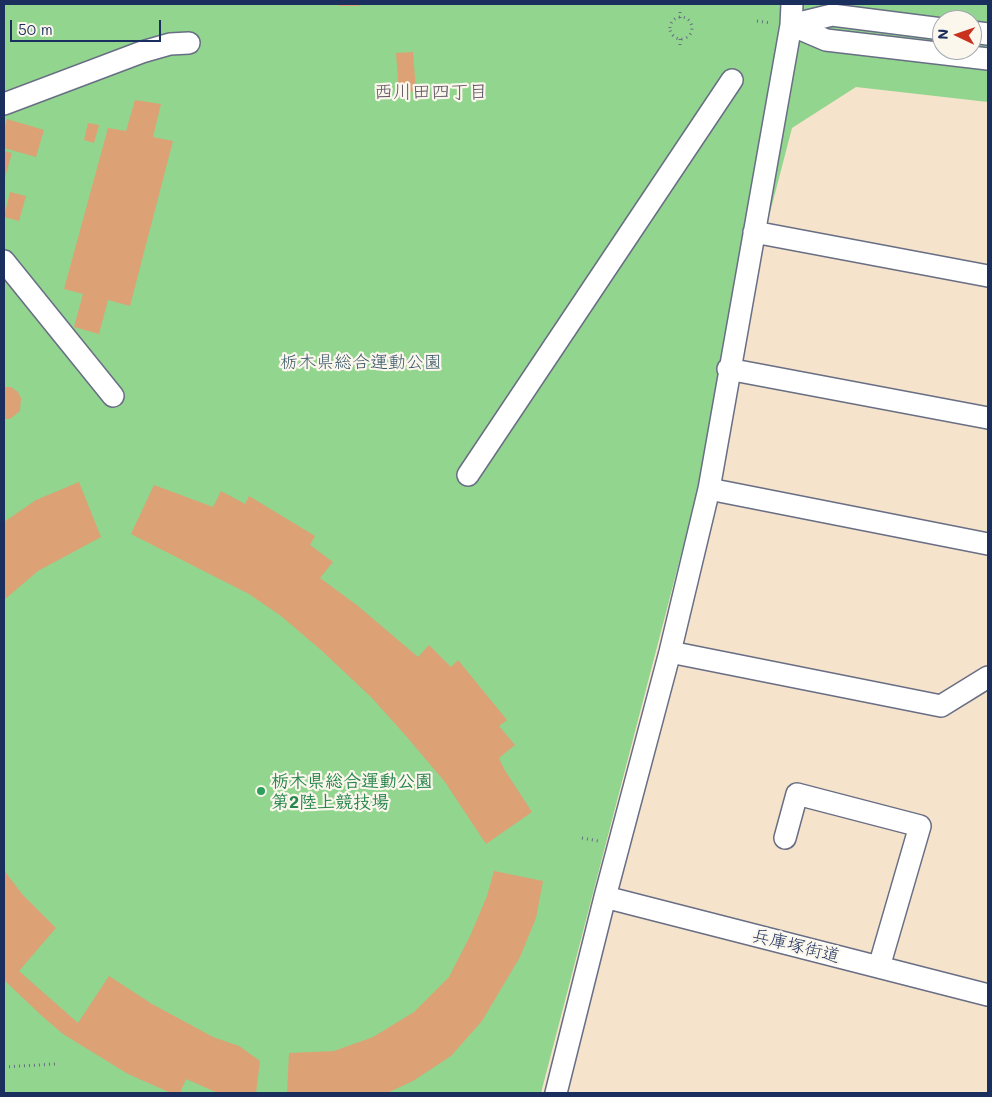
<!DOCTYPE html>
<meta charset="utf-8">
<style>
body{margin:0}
#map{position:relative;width:992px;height:1097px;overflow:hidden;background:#f6e3cc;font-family:Mali,sans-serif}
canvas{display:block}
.frame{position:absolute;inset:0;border:5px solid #1b2f5e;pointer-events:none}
.north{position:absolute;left:932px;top:10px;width:50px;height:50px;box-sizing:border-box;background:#fbf7ec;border:1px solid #a1a7b3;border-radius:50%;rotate:273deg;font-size:14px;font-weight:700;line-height:20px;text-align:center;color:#1b2f5e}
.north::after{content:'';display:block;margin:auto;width:18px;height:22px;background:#c8321e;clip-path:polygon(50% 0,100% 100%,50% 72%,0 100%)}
.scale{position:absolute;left:10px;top:20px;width:151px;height:22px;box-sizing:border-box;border:2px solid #1b2f5e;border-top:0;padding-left:6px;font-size:15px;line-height:18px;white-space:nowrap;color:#1b2f5e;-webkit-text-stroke:4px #fbf7ec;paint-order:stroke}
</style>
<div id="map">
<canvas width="992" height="1097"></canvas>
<div class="frame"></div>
<div class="north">N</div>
<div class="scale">50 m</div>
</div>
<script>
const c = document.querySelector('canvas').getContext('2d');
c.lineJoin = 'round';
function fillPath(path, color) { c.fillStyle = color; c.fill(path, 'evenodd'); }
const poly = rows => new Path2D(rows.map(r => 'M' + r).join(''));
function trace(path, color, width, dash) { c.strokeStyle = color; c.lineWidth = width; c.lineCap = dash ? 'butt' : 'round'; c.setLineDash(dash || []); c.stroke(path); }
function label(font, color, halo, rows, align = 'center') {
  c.font = font + ' Mali,"Klee One",sans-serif'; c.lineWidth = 4.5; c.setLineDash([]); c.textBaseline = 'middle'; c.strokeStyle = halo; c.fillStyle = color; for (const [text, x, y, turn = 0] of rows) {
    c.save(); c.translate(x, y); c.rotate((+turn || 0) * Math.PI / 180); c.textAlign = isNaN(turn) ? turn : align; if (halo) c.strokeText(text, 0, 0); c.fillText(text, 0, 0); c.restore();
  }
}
fillPath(poly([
 [4,4,988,4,988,102,856,87,792,128,541,1093,4,1093],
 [942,20,972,20,972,50,942,50]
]), '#92d58e');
fillPath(poly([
 [334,4,360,4,360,6,340,6],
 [413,52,416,91,399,93,396,53],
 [135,100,161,104,153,137,173,141,130,306,108,300,99,334,74,327,83,294,64,289,108,128,126,131],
 [7,119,44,130,36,157,4,148,4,129],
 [88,123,99,125,94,143,84,140],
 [4,151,12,153,4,181],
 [10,192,26,196,19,221,4,217],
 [4,387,11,387,18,392,21,398,20,411,10,419,4,419],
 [79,482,101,537,38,571,4,600,4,522,36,500],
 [154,485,213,507,221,491,245,504,249,496,315,536,310,545,333,562,320,578,358,606,418,657,429,645,451,667,458,660,507,720,499,726,515,745,499,758,504,769,532,812,486,844,445,782,406,736,371,697,321,650,281,616,249,594,131,534],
 [4,870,22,894,56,928,19,971,78,1023,109,976,152,1004,213,1037,239,1046,260,1061,256,1093,218,1093,186,1079,180,1093,171,1093,128,1074,63,1034,42,1016,4,980],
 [494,871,543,881,536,918,520,957,482,1021,451,1056,413,1081,387,1093,287,1093,289,1053,334,1051,373,1037,414,1012,449,977,471,934,487,896]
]), '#dda176');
const minor = poly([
 [791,25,826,40,988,59],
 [791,25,832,15,942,29],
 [972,32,988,34],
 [4,104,142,52,170,44,189,43],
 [754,232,988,276],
 [4,261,113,396],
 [728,369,988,418],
 [468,475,732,80],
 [709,489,988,544],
 [670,652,941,706,988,677],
 [785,838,797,794,920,826,879,967],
 [605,897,988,995],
 [556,1093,605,897,670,652,709,489,791,25,792,4]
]);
trace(minor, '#686e84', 24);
trace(poly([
 '670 28a11 11 0 1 1 22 0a11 11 0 1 1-22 0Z',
 [680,18,680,9],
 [757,21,771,23],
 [680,39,680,49],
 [582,838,598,841],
 [4,1067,55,1064]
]), '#686e84', 3, [1, 4]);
trace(minor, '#fff', 21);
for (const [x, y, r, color] of [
 [261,791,5,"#2e9e5b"]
]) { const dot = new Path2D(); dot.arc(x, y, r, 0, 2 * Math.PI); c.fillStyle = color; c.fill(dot); trace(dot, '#fbf7ec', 2); }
label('18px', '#39586a', '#fbf7ec', [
 ["栃木県総合運動公園",361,362]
]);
label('bold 18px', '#27864d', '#fbf7ec', [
 ["栃木県総合運動公園",271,781],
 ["第2陸上競技場",271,802]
], 'left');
label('18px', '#1b2f5e', '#fbf7ec', [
 ["兵庫塚街道",796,946,14]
]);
label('19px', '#5f5766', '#fbf7ec', [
 ["西川田四丁目",431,92]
]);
</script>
